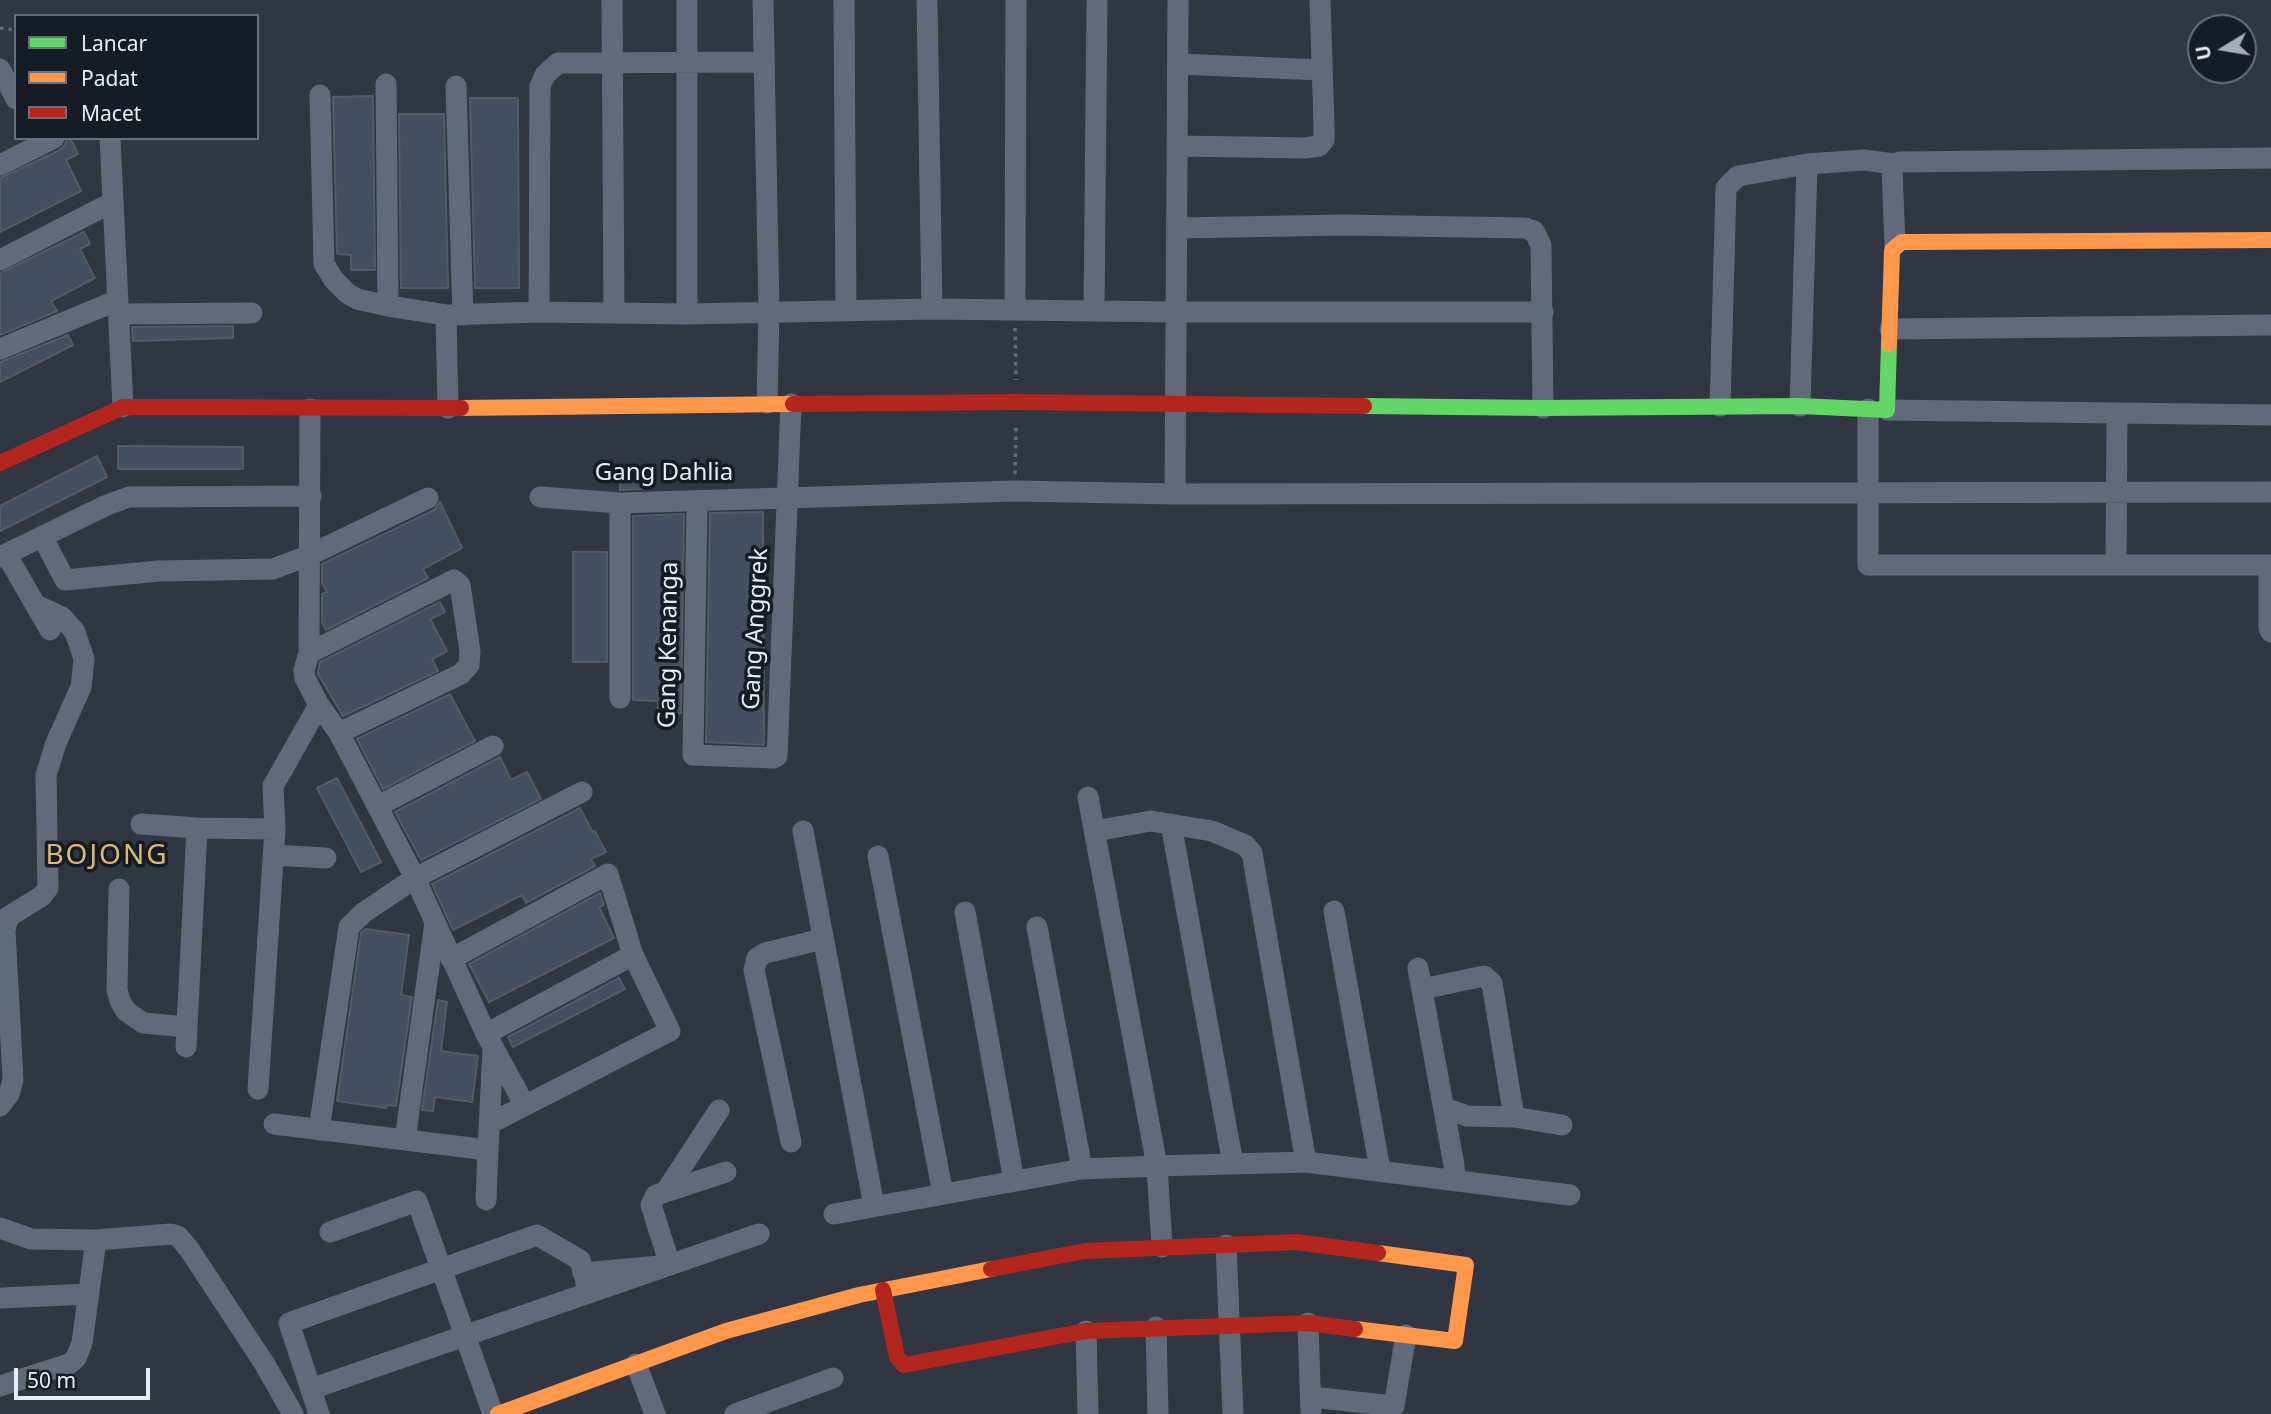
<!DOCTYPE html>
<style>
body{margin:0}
#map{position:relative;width:2271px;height:1414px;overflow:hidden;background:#313642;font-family:"Noto Sans",sans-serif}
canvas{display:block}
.legend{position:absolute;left:14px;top:14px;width:245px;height:126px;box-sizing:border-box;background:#161b25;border:2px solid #696f7b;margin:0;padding:9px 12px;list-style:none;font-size:21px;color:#e5ecfb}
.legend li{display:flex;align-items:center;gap:14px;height:35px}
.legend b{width:35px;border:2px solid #696f7b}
.north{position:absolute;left:2187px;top:14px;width:70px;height:70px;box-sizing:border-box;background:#161b25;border:2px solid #696f7b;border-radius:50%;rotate:259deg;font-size:19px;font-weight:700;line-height:28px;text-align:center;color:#e5ecfb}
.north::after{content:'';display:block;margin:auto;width:24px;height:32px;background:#a6acba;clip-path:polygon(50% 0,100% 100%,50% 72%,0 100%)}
.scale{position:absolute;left:14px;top:1368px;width:136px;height:32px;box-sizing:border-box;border:4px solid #e5ecfb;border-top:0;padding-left:9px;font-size:21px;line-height:24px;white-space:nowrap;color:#e5ecfb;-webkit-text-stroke:5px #161b25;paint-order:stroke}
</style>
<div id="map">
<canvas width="2271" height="1414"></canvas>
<ul class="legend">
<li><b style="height:9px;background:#63d668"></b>Lancar</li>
<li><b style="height:9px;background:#ff974d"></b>Padat</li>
<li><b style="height:9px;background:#b3261e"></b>Macet</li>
</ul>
<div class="north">U</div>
<div class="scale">50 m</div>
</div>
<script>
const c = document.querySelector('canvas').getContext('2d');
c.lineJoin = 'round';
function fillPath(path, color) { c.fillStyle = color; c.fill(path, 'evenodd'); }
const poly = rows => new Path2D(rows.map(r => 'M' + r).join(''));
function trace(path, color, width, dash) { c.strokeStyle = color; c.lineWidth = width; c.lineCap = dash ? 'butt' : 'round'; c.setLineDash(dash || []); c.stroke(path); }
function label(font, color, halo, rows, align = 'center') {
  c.font = font + ' "Noto Sans",sans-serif'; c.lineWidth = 7; c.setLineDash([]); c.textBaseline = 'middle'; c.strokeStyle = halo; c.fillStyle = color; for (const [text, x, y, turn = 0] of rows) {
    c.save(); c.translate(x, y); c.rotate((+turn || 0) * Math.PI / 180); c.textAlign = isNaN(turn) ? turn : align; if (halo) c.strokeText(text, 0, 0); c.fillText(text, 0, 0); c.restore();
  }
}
const building = poly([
 [373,96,375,270,351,270,351,255,337,254,333,97,373,96],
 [470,98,518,98,519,288,475,288,470,98],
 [399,114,444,114,448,288,401,288,399,114],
 [67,138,70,138,78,154,66,160,81,191,0,232,0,178,60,150,65,145,67,138],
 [84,232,90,244,80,249,95,278,51,301,57,311,0,335,0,273,84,232],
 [233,326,233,338,133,341,132,327,233,326],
 [68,335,73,345,0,382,0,362,68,335],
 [118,446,243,447,243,469,118,469,118,446],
 [97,456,107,477,0,531,0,506,97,456],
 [620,479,642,479,642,489,620,490,620,479],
 [440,502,462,548,423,569,428,578,326,630,322,622,322,594,327,592,322,583,322,564,434,510,440,502],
 [763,512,764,745,706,742,710,513,763,512],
 [684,514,681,713,658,714,658,701,633,700,633,516,684,514],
 [573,552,607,552,607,662,573,662,573,552],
 [440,602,445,612,430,619,447,651,432,659,438,671,343,716,318,674,320,662,440,602],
 [450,694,475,741,383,789,357,739,450,694],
 [500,757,511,780,527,772,541,799,421,860,395,812,500,757],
 [337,778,381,862,361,872,317,788,337,778],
 [580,808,593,833,595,831,606,852,591,859,595,866,526,903,522,895,453,930,432,884,580,808],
 [600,893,604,905,599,907,614,938,489,1002,469,964,600,893],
 [366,929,409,935,401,995,412,997,396,1106,387,1105,386,1108,337,1101,361,933,366,929],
 [619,978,625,989,513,1047,508,1037,619,978],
 [438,1000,447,1002,441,1051,478,1056,472,1102,435,1097,433,1111,422,1110,438,1000]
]);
fillPath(building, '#464e61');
trace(building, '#555a64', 2);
trace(poly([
 [0,28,16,30],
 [1015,328,1016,380],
 [1015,474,1016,426]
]), '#656a77', 3.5, [3.5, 5]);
trace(poly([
 [612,0,614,312],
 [687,0,687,314],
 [763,0,769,311,767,403],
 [844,0,846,310],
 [927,0,932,309],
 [1178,64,1322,70],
 [0,69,16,99],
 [386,84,388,306],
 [456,86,463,315],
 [320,95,324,264,334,280,347,293,357,299,388,306,446,315,539,312,687,314,932,309,1176,312,1543,312],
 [110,138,123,407],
 [1179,146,1305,148,1319,146,1324,140,1324,125,1320,0],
 [0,165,54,138],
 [1178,228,1344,225,1525,228,1534,231,1541,245,1543,408],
 [1895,245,1892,167,1900,162,2271,158],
 [0,260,113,202],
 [1015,310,1016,0],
 [1094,311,1097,0],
 [539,312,540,86,545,75,558,63,764,62],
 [120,314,252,313],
 [446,315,448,408],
 [1890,329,2271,325],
 [0,349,118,300],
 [1720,406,1726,188,1738,176,1807,164,1864,160,1894,164],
 [1800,406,1807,164],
 [310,409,309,653,304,670,305,678,319,705,339,733,415,878,486,1034,524,1104],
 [1868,409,1868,565,2271,565],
 [1887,410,2271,415],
 [1175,494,1178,0],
 [540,497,620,503,1015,491,1175,494,2271,492],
 [697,502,693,755,774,758,777,756,791,404],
 [42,536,65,580,159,571,273,569,310,555,428,498],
 [6,554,50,630],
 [0,557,107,505,129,497,311,496],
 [2116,565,2117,414],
 [2269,565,2269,628,2271,632],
 [309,653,454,580,460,585,470,651,469,665,461,674,339,733],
 [620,698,620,503],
 [1088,797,1157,1166,1162,1247],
 [378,806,493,746],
 [141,824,197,828],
 [1171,824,1233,1164],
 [803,831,874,1206],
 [1095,831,1151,821,1212,831,1245,845,1252,853,1306,1162],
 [273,855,326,858],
 [878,856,943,1194],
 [119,889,117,990,120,1001,126,1011,143,1023,187,1027],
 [1334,911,1380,1170],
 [965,912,1014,1181],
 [1037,927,1082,1169],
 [451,959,608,874,633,955,670,1031,491,1123],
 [1418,968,1454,1165,1455,1180],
 [1422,989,1484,976,1492,983,1514,1117],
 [486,1034,633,955],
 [186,1047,197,828,275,829],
 [258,1089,275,829,273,786,319,705],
 [0,1106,9,1094,13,1080,5,931,8,917,42,896,48,888,46,775,56,743,81,687,84,659,75,632,62,617,36,605],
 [1444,1108,1467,1116,1514,1117,1562,1125],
 [274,1124,488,1150,493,1049],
 [319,1130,349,927,363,913,415,878,582,792],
 [405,1140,435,923],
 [791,1142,754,970,757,958,765,953,823,939],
 [666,1191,719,1110],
 [486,1200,488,1150],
 [834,1214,1082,1169,1157,1166,1306,1162,1570,1195],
 [0,1228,31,1239,96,1240,171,1234,178,1236,189,1249,264,1363,293,1414],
 [330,1232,417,1201,493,1414],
 [1226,1245,1233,1414],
 [583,1273,670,1265,651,1205,656,1195,726,1172],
 [0,1298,89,1294],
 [1308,1323,1311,1414],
 [1156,1327,1158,1414],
 [1086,1331,1088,1414],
 [636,1364,655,1414],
 [0,1386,69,1364,76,1358,82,1343,96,1240],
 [311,1389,759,1234],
 [1311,1397,1394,1406,1406,1335],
 [319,1414,289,1323,537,1235,580,1260,589,1293],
 [735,1414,833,1378]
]), '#62697a', 21);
trace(poly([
 [1364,406,1543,408,1800,406,1887,410,1889,344]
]), '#63d668', 16);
trace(poly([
 [1889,344,1892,250,1902,242,2271,240],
 [461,408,793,404],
 [1355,1329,1455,1341,1466,1265,1378,1253],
 [498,1414,726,1331,859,1295,991,1269]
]), '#ff974d', 16);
trace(poly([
 [793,404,1016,402,1364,406],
 [0,463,123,407,461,408],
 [991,1269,1085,1251,1296,1242,1378,1253],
 [883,1290,897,1357,904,1365,1086,1331,1308,1323,1355,1329]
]), '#b3261e', 16);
label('24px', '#e5ecfb', '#161b25', [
 ["Gang Dahlia",664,473],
 ["Gang Anggrek",756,629,-87],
 ["Gang Kenanga",669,645,-89]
]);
c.letterSpacing = '2px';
label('28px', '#dbba71', '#161b25', [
 ["BOJONG",107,856]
]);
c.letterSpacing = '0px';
</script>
